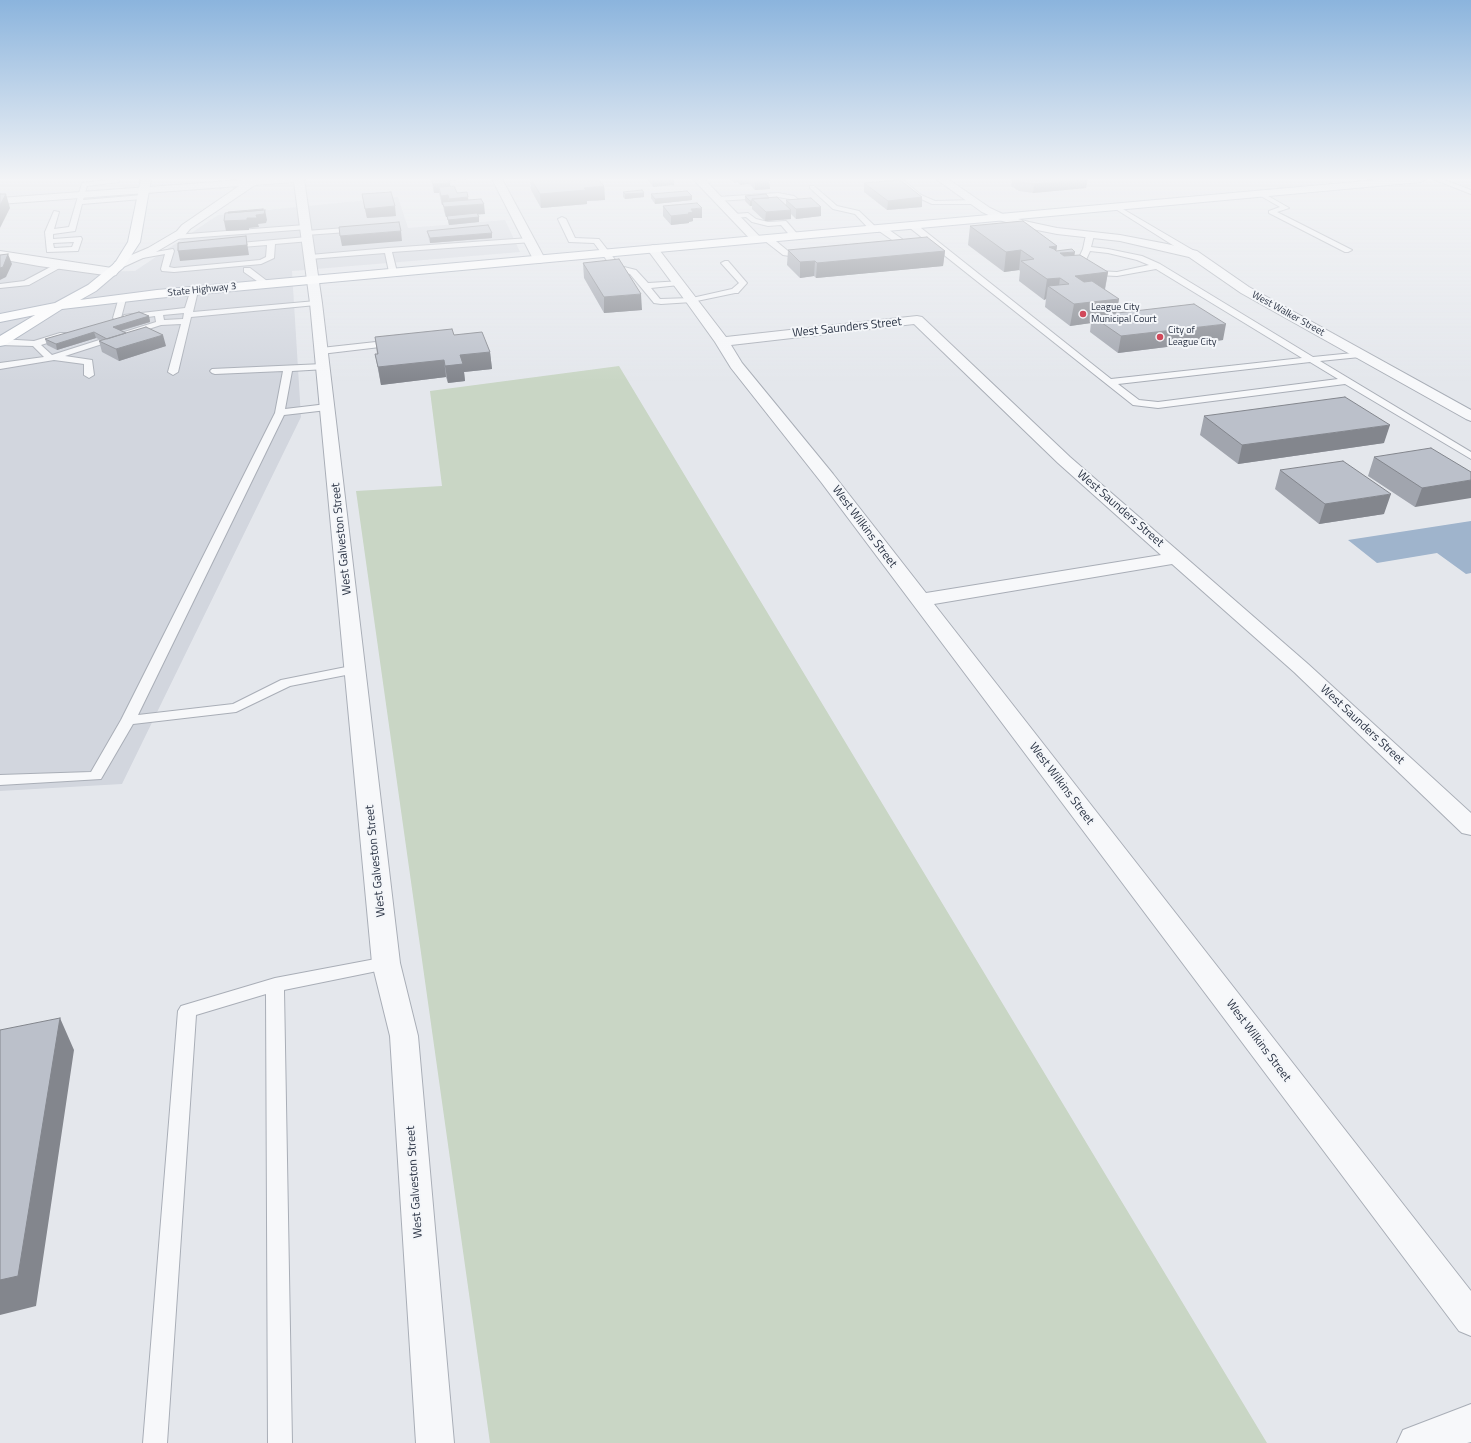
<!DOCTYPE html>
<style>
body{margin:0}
canvas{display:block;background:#e4e7ec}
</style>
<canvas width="1471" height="1443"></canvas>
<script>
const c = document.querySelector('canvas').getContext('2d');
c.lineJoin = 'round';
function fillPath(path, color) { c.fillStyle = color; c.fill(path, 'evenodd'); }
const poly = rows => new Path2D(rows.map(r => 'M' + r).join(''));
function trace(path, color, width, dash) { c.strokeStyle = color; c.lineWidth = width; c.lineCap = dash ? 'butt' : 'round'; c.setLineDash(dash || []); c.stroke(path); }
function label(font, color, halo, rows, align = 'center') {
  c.font = font + ' "Titillium Web",sans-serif'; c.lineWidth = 4; c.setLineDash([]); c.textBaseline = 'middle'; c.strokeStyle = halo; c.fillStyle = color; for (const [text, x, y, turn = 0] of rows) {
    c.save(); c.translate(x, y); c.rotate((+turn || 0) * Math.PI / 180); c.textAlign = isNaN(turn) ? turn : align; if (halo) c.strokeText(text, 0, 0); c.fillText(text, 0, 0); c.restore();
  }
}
fillPath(poly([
 [398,197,408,228,505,220,520,252,292,271,301,417,122,784,0,791,0,258,84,272,135,271,218,215]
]), '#d2d6de');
fillPath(poly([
 [619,366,1267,1443,490,1443,356,491,442,486,430,391]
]), '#c9d6c5');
fillPath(poly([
 [1471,521,1471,573,1466,574,1437,553,1377,563,1348,540]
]), '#9fb4cc');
const service = poly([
 [117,179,119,180,119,182,87,186,83,200,142,195,145,197,142,199,82,204,75,231,53,234,53,239,81,237,82,239,78,251,47,252,45,232,54,211,59,212,54,229,69,227,82,183,117,179],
 [74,242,72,247,54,248,53,243,74,242],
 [895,179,902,179,921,195,935,201,975,200,978,202,975,204,932,204,917,197,895,179],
 [1433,179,1442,179,1471,190,1471,194,1433,179],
 [810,186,814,186,837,206,859,211,879,230,878,232,872,232,855,214,833,209,810,188,810,186],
 [778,193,794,196,805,205,800,206,790,199,778,197,718,201,715,199,718,197,778,193],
 [1259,193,1263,193,1289,208,1277,212,1352,250,1348,252,1345,252,1269,213,1269,211,1280,207,1259,195,1259,193],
 [1116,205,1196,252,1197,254,1193,256,1190,256,1114,208,1114,206,1116,205],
 [748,213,756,219,768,222,786,221,800,237,796,239,793,239,781,225,768,226,752,222,746,217,734,218,731,216,734,214,748,213],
 [562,217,566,219,575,238,599,239,620,266,636,270,648,283,682,281,682,285,679,285,651,288,660,299,692,298,732,289,739,283,721,263,725,261,728,261,747,283,738,293,735,293,692,302,661,304,654,303,630,274,614,270,594,243,569,242,558,219,562,217],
 [910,224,916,224,1111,379,1302,358,1156,269,1117,276,1097,275,1086,273,1079,268,1077,262,1083,249,1086,235,1090,233,1094,235,1091,247,1108,249,1142,256,1160,264,1313,357,1363,352,1364,354,1363,356,1360,357,1320,361,1471,452,1471,459,1345,384,1158,408,1133,405,910,228,910,224],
 [1090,251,1108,253,1137,260,1149,265,1117,272,1097,271,1086,265,1085,262,1090,251],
 [1310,362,1338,379,1158,402,1139,400,1118,384,1310,362],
 [305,225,309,227,308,229,175,239,171,237,175,235,305,225],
 [358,227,361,227,361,231,306,235,302,233,306,231,358,227],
 [879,227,885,227,902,239,903,241,901,247,884,248,884,244,895,243,895,242,879,231,879,227],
 [307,237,310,237,310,241,275,244,274,258,261,264,174,272,162,271,161,269,165,254,137,259,133,257,137,255,173,249,174,251,169,267,174,268,260,260,266,257,267,245,229,248,225,246,229,244,307,237],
 [765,237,771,237,788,251,796,253,807,252,811,254,807,256,796,257,783,255,765,241,765,237],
 [529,238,532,238,532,242,392,252,397,272,393,274,389,272,385,253,310,259,306,257,310,255,388,248,529,238],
 [58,263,64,263,65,265,29,285,0,288,0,284,24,281,58,263],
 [244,268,250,268,271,284,267,286,264,286,244,272,244,268],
 [191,289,194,289,198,291,193,312,316,301,320,303,316,305,191,317,178,372,173,375,168,372,181,324,161,325,65,356,92,360,94,375,89,378,84,375,84,364,54,360,0,369,0,363,44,357,33,346,0,345,0,339,34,341,60,333,66,333,67,335,66,337,41,345,52,355,156,322,155,316,127,320,124,319,123,317,124,315,185,308,191,289],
 [184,313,183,319,164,320,163,315,184,313],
 [119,297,122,297,126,299,121,318,117,321,113,318,119,297],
 [394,340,397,341,398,343,397,345,321,354,317,351,321,348,394,340],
 [323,364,328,367,326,369,292,371,285,409,327,404,332,407,327,410,284,415,138,715,233,704,281,680,356,665,361,666,363,669,361,672,290,686,236,712,133,724,101,779,0,785,0,775,91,772,121,720,275,413,283,371,215,374,212,373,210,371,212,369,323,364],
 [386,957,392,958,395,963,392,968,284,990,292,1443,268,1443,266,994,196,1015,167,1443,143,1443,178,1011,181,1006,275,978,386,957]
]);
const minor = poly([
 [256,179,304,179,322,303,400,963,418,1036,454,1443,416,1443,390,1036,372,963,310,303,294,182,255,185,190,229,185,235,156,252,119,269,115,268,113,265,115,262,148,248,177,231,182,225,239,186,0,204,0,198,256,179],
 [492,179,502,179,545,259,543,262,539,263,535,262,533,259,492,179],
 [693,179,704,179,761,238,763,240,761,242,753,242,693,179],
 [653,245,657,247,726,337,917,316,922,317,1070,457,1308,664,1471,813,1471,835,1462,833,1294,672,1172,564,934,604,1471,1291,1471,1336,1459,1331,821,482,731,368,715,342,687,303,647,249,649,247,653,245],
 [914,324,1058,463,1161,555,926,593,833,474,742,363,731,345,914,324],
 [0,251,112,268,116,269,118,272,116,275,112,276,39,266,0,259,0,251],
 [1471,1404,1471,1442,1467,1443,1397,1443,1403,1430,1471,1404]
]);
const tertiary = poly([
 [936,179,948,179,990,208,1007,216,1029,222,1057,228,1120,235,1167,244,1197,251,1249,287,1471,410,1471,421,1466,419,1241,293,1189,257,1120,241,1057,234,1027,228,999,220,982,212,936,179]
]);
const primary = poly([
 [141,179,151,179,140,242,123,268,96,291,80,300,157,290,1388,179,1426,179,1421,182,157,298,62,309,5,345,0,346,0,336,35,315,0,322,0,314,55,303,88,285,115,263,128,242,141,179]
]);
trace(service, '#a9aeb7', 2);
trace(minor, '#a9aeb7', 2);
trace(tertiary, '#a9aeb7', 2);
trace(primary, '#a3abb8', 2);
fillPath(service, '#f7f8fa');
fillPath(minor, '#f7f8fa');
fillPath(tertiary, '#f7f8fa');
fillPath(primary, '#fff');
fillPath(poly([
 [431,179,467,179,449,181,450,186,457,193,468,200,485,214,477,214,479,217,479,222,449,225,447,217,446,217,444,211,443,205,442,205,439,193,434,193],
 [530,179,598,179,604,186,605,200,587,201,587,204,541,208,531,190],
 [647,179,674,179,674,185,653,187],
 [730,179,769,179,770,189,755,190,749,184,740,185,738,182,734,183],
 [1012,179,1087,179,1086,188,1033,193,1019,191,1011,186],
 [864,183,922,197,922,207,887,210,864,192],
 [623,192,644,193,644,197,625,199,623,197],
 [362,194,396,216,367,218],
 [651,194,692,196,692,200,655,204,651,198],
 [745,196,769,198,786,205,786,200,821,207,821,216,796,219,791,214,791,219,765,221,752,209,752,206,750,206,745,201],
 [663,206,702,218,693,218,693,221,689,222,689,223,671,225,663,216],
 [970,226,1057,246,1056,251,1074,255,1108,272,1105,290,1119,299,1116,313,1223,340,1118,353,1090,332,1091,323,1070,326,1045,307,1046,299,1044,300,1019,281,1020,271,1019,270,1004,272,968,245],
 [427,231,492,238,430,243],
 [788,250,945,251,943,266,816,278,814,276,800,278,787,265],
 [583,263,642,310,604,313,584,278],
 [149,316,150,322,121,331,126,333,166,346,119,361,102,352,99,341,101,340,96,338,57,350,47,345,45,339],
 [454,335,490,352,492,369,464,372,465,381,448,383,446,377,381,385,375,354,377,354,375,337],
 [1204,416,1384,443,1238,464,1200,435],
 [1374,457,1471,472,1415,507,1368,476],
 [1280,470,1384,514,1319,524,1275,489]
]), '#a1a5ae');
fillPath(poly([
 [440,179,467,179,440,181],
 [653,179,674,179,674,185,653,187],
 [734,179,738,179,738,182,734,183],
 [740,179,749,179,749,184,740,185],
 [765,179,769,179,770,189,755,190,755,181],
 [1088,179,1086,188,1033,193,1034,184],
 [450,183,451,192,439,187,439,193,434,193,433,184],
 [604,186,605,200,587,201,587,204,541,208,540,194,584,188],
 [644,193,644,197,625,199,625,194],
 [6,194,10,208,0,228,0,205],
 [448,195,449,204,442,202,443,205,442,205,441,196],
 [692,196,692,200,655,204,655,199],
 [468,197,469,205,484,204,485,214,446,217,444,207,450,207,449,199],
 [922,197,922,207,887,210,888,201],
 [750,201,752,201,752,206,750,206],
 [395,206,396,216,367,218,365,209],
 [821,207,821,216,796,219,796,209],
 [702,208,702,218,693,218,693,221,689,222,689,223,671,225,671,216,691,209],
 [265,210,267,220,266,223,258,224,259,227,249,228,249,230,226,231,224,221,228,217,264,214],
 [791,210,791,219,765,221,766,212],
 [479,217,479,222,449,225,448,220],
 [401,231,402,241,342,246,340,236],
 [492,233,492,238,430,243,430,238],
 [246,236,249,255,180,261,178,251],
 [1057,246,1054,266,1049,247],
 [1021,250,1019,270,1004,272,1006,252],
 [945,251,943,266,816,278,817,263],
 [1075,252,1072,272,1060,253],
 [8,254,12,264,6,277,0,280,0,268],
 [815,261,814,276,800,278,800,262],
 [1108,272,1104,293,1071,296,1075,276],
 [1060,278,1058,293,1048,286,1046,299,1044,300,1047,279],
 [641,294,642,310,604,313,604,297],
 [1119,299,1115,320,1092,316,1091,323,1070,326,1074,304],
 [149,316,150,322,115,332,113,327],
 [1226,324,1223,340,1118,353,1121,336],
 [94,332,96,338,57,350,56,344],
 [163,335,166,346,119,361,116,349],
 [490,352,492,369,464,372,465,381,448,383,445,366,460,355],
 [444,360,446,377,381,385,378,367],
 [1390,425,1384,443,1238,464,1242,445],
 [1471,480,1471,498,1415,507,1422,488],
 [1391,494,1384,514,1319,524,1325,504],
 [60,1018,74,1050,36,1306,0,1315,0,1280]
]), '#83868d');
const building = poly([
 [431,179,449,179,450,183,433,184,431,179],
 [531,179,598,179,604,186,584,188,586,190,540,194,531,179],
 [753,179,768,179,770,180,755,181,753,179],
 [1015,179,1088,179,1034,184,1020,182,1015,179],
 [900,180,922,197,888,201,864,183,900,180],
 [454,186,457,193,467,192,468,197,449,199,448,195,441,196,439,187,454,186],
 [642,190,644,193,625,194,623,192,642,190],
 [687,191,692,196,655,199,651,194,687,191],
 [391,192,395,206,365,209,362,194,391,192],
 [0,194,6,194,0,205,0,194],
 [766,194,769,198,752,199,752,201,750,201,745,196,766,194],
 [777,197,791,210,766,212,752,199,777,197],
 [811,198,821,207,796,209,786,200,811,198],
 [481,199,484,204,444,207,442,202,481,199],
 [697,203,702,208,691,209,693,212,688,213,689,214,671,216,663,206,697,203],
 [263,209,263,210,228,213,228,212,263,209],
 [265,210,264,214,256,215,257,218,247,218,247,220,224,221,225,213,265,210],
 [477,213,479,217,448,220,447,216,477,213],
 [1023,221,1057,246,1049,247,1054,249,1056,251,1072,249,1075,252,1060,253,1064,256,1080,255,1108,272,1075,276,1084,282,1092,281,1119,299,1074,304,1048,286,1069,284,1060,278,1047,279,1021,261,1034,259,1021,250,1006,252,970,226,1023,221],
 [399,222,401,231,340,236,339,227,399,222],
 [488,225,492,233,430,238,427,231,488,225],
 [246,236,247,245,178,251,178,243,246,236],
 [927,237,945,251,817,263,815,261,800,262,788,250,927,237],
 [8,254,3,267,0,268,0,255,8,254],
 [619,259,641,294,604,297,583,263,619,259],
 [1194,304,1226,324,1121,336,1092,316,1194,304],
 [139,312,149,316,113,327,126,333,107,339,94,332,56,344,45,339,139,312],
 [146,327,163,335,116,349,99,341,146,327],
 [452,329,454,335,482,332,490,352,460,355,463,364,445,366,444,360,378,367,375,354,378,354,375,337,452,329],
 [1345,397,1390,425,1242,445,1204,416,1345,397],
 [1431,448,1471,472,1471,480,1422,488,1374,457,1431,448],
 [1343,461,1391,494,1325,504,1280,470,1343,461],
 [60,1018,18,1276,0,1280,0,1030,60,1018]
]);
fillPath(building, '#bbc0ca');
trace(building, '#83868d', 1);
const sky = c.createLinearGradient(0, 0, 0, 381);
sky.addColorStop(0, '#8bb4dd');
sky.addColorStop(0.47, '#f3f4f6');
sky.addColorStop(1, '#f3f4f600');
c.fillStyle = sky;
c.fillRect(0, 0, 1471, 381);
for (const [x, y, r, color] of [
 [1083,314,4,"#d1495b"],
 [1160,337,4,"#d1495b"]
]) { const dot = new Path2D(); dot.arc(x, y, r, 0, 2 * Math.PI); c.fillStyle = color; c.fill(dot); trace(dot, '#f4f6f9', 1.5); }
label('10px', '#2b3445', '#f4f6f9', [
 ["State Highway 3",202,290,-6],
 ["West Walker Street",1288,314,29]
]);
label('10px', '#2b3445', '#f4f6f9', [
 ["League City",1091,308],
 ["Municipal Court",1091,320],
 ["City of",1168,331],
 ["League City",1168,343]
], 'left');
label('12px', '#2b3445', '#f4f6f9', [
 ["West Saunders Street",847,328,-6],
 ["West Saunders Street",1120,509,41],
 ["West Wilkins Street",864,527,53],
 ["West Galveston Street",342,539,-96],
 ["West Saunders Street",1362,725,43],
 ["West Wilkins Street",1061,784,53],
 ["West Galveston Street",376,861,-96],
 ["West Wilkins Street",1258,1041,53],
 ["West Galveston Street",415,1182,-94]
]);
</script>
